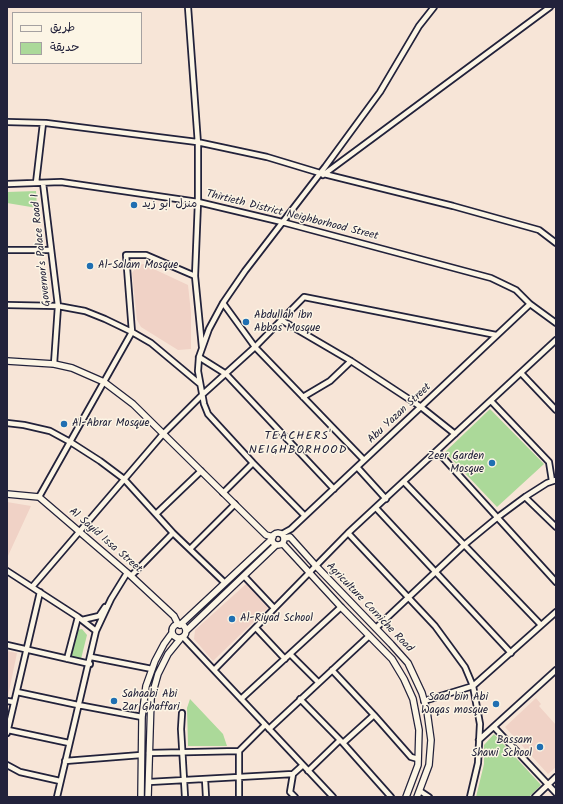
<!DOCTYPE html>
<meta charset="utf-8">
<style>
body{margin:0}
#map{position:relative;width:563px;height:804px;overflow:hidden;background:#f7e5d7;font-family:Kalam,"Playpen Sans Arabic",sans-serif}
canvas{display:block}
.frame{position:absolute;inset:0;border:8px solid #22223b;pointer-events:none}
.legend{position:absolute;left:12px;top:12px;width:130px;height:52px;box-sizing:border-box;background:#fcf5e5;border:1px solid #a5a1a1;margin:0;padding:5px 7px;list-style:none;font-size:12px;color:#22223b}
.legend li{display:flex;align-items:center;gap:8px;height:20px}
.legend b{width:20px;border:1px solid #a5a1a1}
</style>
<div id="map">
<canvas width="563" height="804"></canvas>
<div class="frame"></div>
<ul class="legend">
<li><b style="height:5px;background:#fcf5e5"></b>طريق</li>
<li><b style="height:11px;background:#abd999"></b>حديقة</li>
</ul>
</div>
<script>
const c = document.querySelector('canvas').getContext('2d');
c.lineJoin = 'round';
function fillPath(path, color) { c.fillStyle = color; c.fill(path, 'evenodd'); }
const poly = rows => new Path2D(rows.map(r => 'M' + r).join(''));
function trace(path, color, width, dash) { c.strokeStyle = color; c.lineWidth = width; c.lineCap = dash ? 'butt' : 'round'; c.setLineDash(dash || []); c.stroke(path); }
function label(font, color, halo, rows, align = 'center') {
  c.font = font + ' Kalam,"Playpen Sans Arabic",sans-serif'; c.lineWidth = 3; c.setLineDash([]); c.textBaseline = 'middle'; c.strokeStyle = halo; c.fillStyle = color; for (const [text, x, y, turn = 0] of rows) {
    c.save(); c.translate(x, y); c.rotate((+turn || 0) * Math.PI / 180); c.textAlign = isNaN(turn) ? turn : align; if (halo) c.strokeText(text, 0, 0); c.fillText(text, 0, 0); c.restore();
  }
}
fillPath(poly([
 [143,264,188,285,191,313,191,349,178,350,141,327,137,320,132,273,137,266],
 [7,502,31,506,7,558],
 [246,584,268,608,213,661,194,639,195,630],
 [7,651,17,653,8,696,7,696],
 [536,698,541,704,539,706,556,725,556,767,548,774,505,727]
]), '#f0d2c6');
fillPath(poly([
 [36,191,37,208,7,203,7,192],
 [490,409,544,464,497,507,445,452],
 [82,629,87,635,81,659,68,657,76,630],
 [190,699,223,734,227,746,188,746,187,708],
 [494,734,541,785,529,797,476,797,484,764,484,745]
]), '#abd999');
const minor = poly([
 [188,7,198,144,198,202,195,276,202,347],
 [7,122,46,123,197,142,267,157,320,173,453,206,539,230,556,243],
 [323,175,550,7],
 [36,183,43,123],
 [43,183,58,306,54,364],
 [7,184,61,182,198,202,282,222,491,278,516,290,530,304,556,323],
 [7,250,51,250],
 [223,303,255,347,364,460],
 [7,305,58,306,85,311,105,319,132,332,151,343,200,384],
 [281,320,351,361,421,407,455,434],
 [199,357,226,374,334,489],
 [521,373,556,410],
 [303,397,330,381,351,361],
 [491,401,549,462,552,481],
 [7,423,24,425,50,431,72,443,100,461,124,479,173,533,225,583],
 [437,451,556,582],
 [357,467,386,499],
 [404,482,541,625],
 [223,493,253,463],
 [39,497,132,332,126,255,146,255,195,276],
 [525,497,556,527],
 [376,508,511,653],
 [156,514,201,471],
 [305,516,253,463,208,414,204,404,198,371,199,357,209,329,223,303,245,271,325,167,380,92,419,26,434,7],
 [348,533,435,626,465,667,473,686,480,724,478,763,470,797],
 [282,534,291,529,530,304],
 [190,549,235,504],
 [7,571,78,617,96,631],
 [131,576,173,533],
 [244,576,274,608],
 [32,587,163,434,203,394,255,347,304,297,496,335],
 [82,620,99,616,105,607],
 [256,628,285,659],
 [376,628,464,545,498,517,525,497,547,483,556,480],
 [183,637,333,797],
 [7,645,90,664],
 [290,654,318,682],
 [91,657,152,669],
 [67,659,78,617],
 [214,670,348,533,556,340],
 [332,670,374,715,411,757,418,759],
 [17,692,78,705,142,717],
 [241,699,341,607],
 [300,699,343,743,391,797],
 [7,701,14,702],
 [424,701,473,686,556,612],
 [182,713,181,729,185,797],
 [494,727,556,793],
 [269,729,369,636],
 [8,730,69,743],
 [7,733,40,592],
 [479,740,556,670],
 [343,743,374,715],
 [149,753,239,751],
 [65,761,141,755],
 [7,765,20,772,60,781],
 [308,771,340,740],
 [293,774,290,792,295,797],
 [205,779,206,797],
 [149,782,239,777,239,751,265,725],
 [420,791,429,797],
 [57,797,96,631,111,599,127,573],
 [239,797,239,777,293,774,303,765],
 [535,797,556,777]
]);
const tertiary = poly([
 [7,361,54,364,72,368,104,382,133,404,266,535,273,537],
 [7,494,39,497,131,576,174,616,178,624],
 '272 539a6 6 0 1 1 12 0a6 6 0 1 1-12 0Z',
 [285,538,290,537,316,566,391,644,408,663,422,693,427,711,431,740,429,765,417,797],
 [283,544,341,607,392,659,404,679,413,699,419,730,418,765,406,797],
 '172 631a7 7 0 1 1 14 0a7 7 0 1 1-14 0Z',
 [180,625,272,539],
 [186,631,276,545],
 [141,797,142,717,146,686,155,661,164,644,172,633],
 [148,797,151,699,158,674,168,654,181,638]
]);
trace(minor, '#22223b', 8);
trace(tertiary, '#22223b', 8);
trace(minor, '#fcf5e5', 4.5);
trace(tertiary, '#fcf5e5', 5.5);
for (const [x, y, r, color] of [
 [134,205,4,"#1f6fb2"],
 [90,266,4,"#1f6fb2"],
 [246,322,4,"#1f6fb2"],
 [64,424,4,"#1f6fb2"],
 [492,463,4,"#1f6fb2"],
 [232,619,4,"#1f6fb2"],
 [114,701,4,"#1f6fb2"],
 [496,704,4,"#1f6fb2"],
 [540,747,4,"#1f6fb2"]
]) { const dot = new Path2D(); dot.arc(x, y, r, 0, 2 * Math.PI); c.fillStyle = color; c.fill(dot); trace(dot, '#fcf5e5', 1.5); }
label('11px', '#22223b', '#fcf5e5', [
 ["منزل ابو زيد",142,205],
 ["Al-Salam Mosque",98,266],
 ["Abdullah ibn",254,316],
 ["Abbas Mosque",254,329],
 ["Al-Abrar Mosque",72,424],
 ["Zeer Garden",484,457,"right"],
 ["Mosque",484,470,"right"],
 ["Al-Riyad School",240,619],
 ["Sahaabi Abi",122,695],
 ["Zar Ghaffari",122,708],
 ["Saad bin Abi",488,698,"right"],
 ["Waqas mosque",488,711,"right"],
 ["Bassam",532,741,"right"],
 ["Shawi School",532,754,"right"]
], 'left');
label('11px', '#22223b', '#fcf5e5', [
 ["Thirtieth District Neighborhood Street",292,216,14],
 ["Governor's Palace Road 1",42,250,-96],
 ["Abu Yazan Street",400,414,-43],
 ["Al Sayid Issa Street",105,541,41],
 ["Agriculture Corniche Road",369,608,46]
]);
c.letterSpacing = '1px';
label('12px', '#22223b', '#fcf5e5', [
 ["TEACHERS'",298,437],
 ["NEIGHBORHOOD",298,451]
]);
c.letterSpacing = '0px';
</script>
